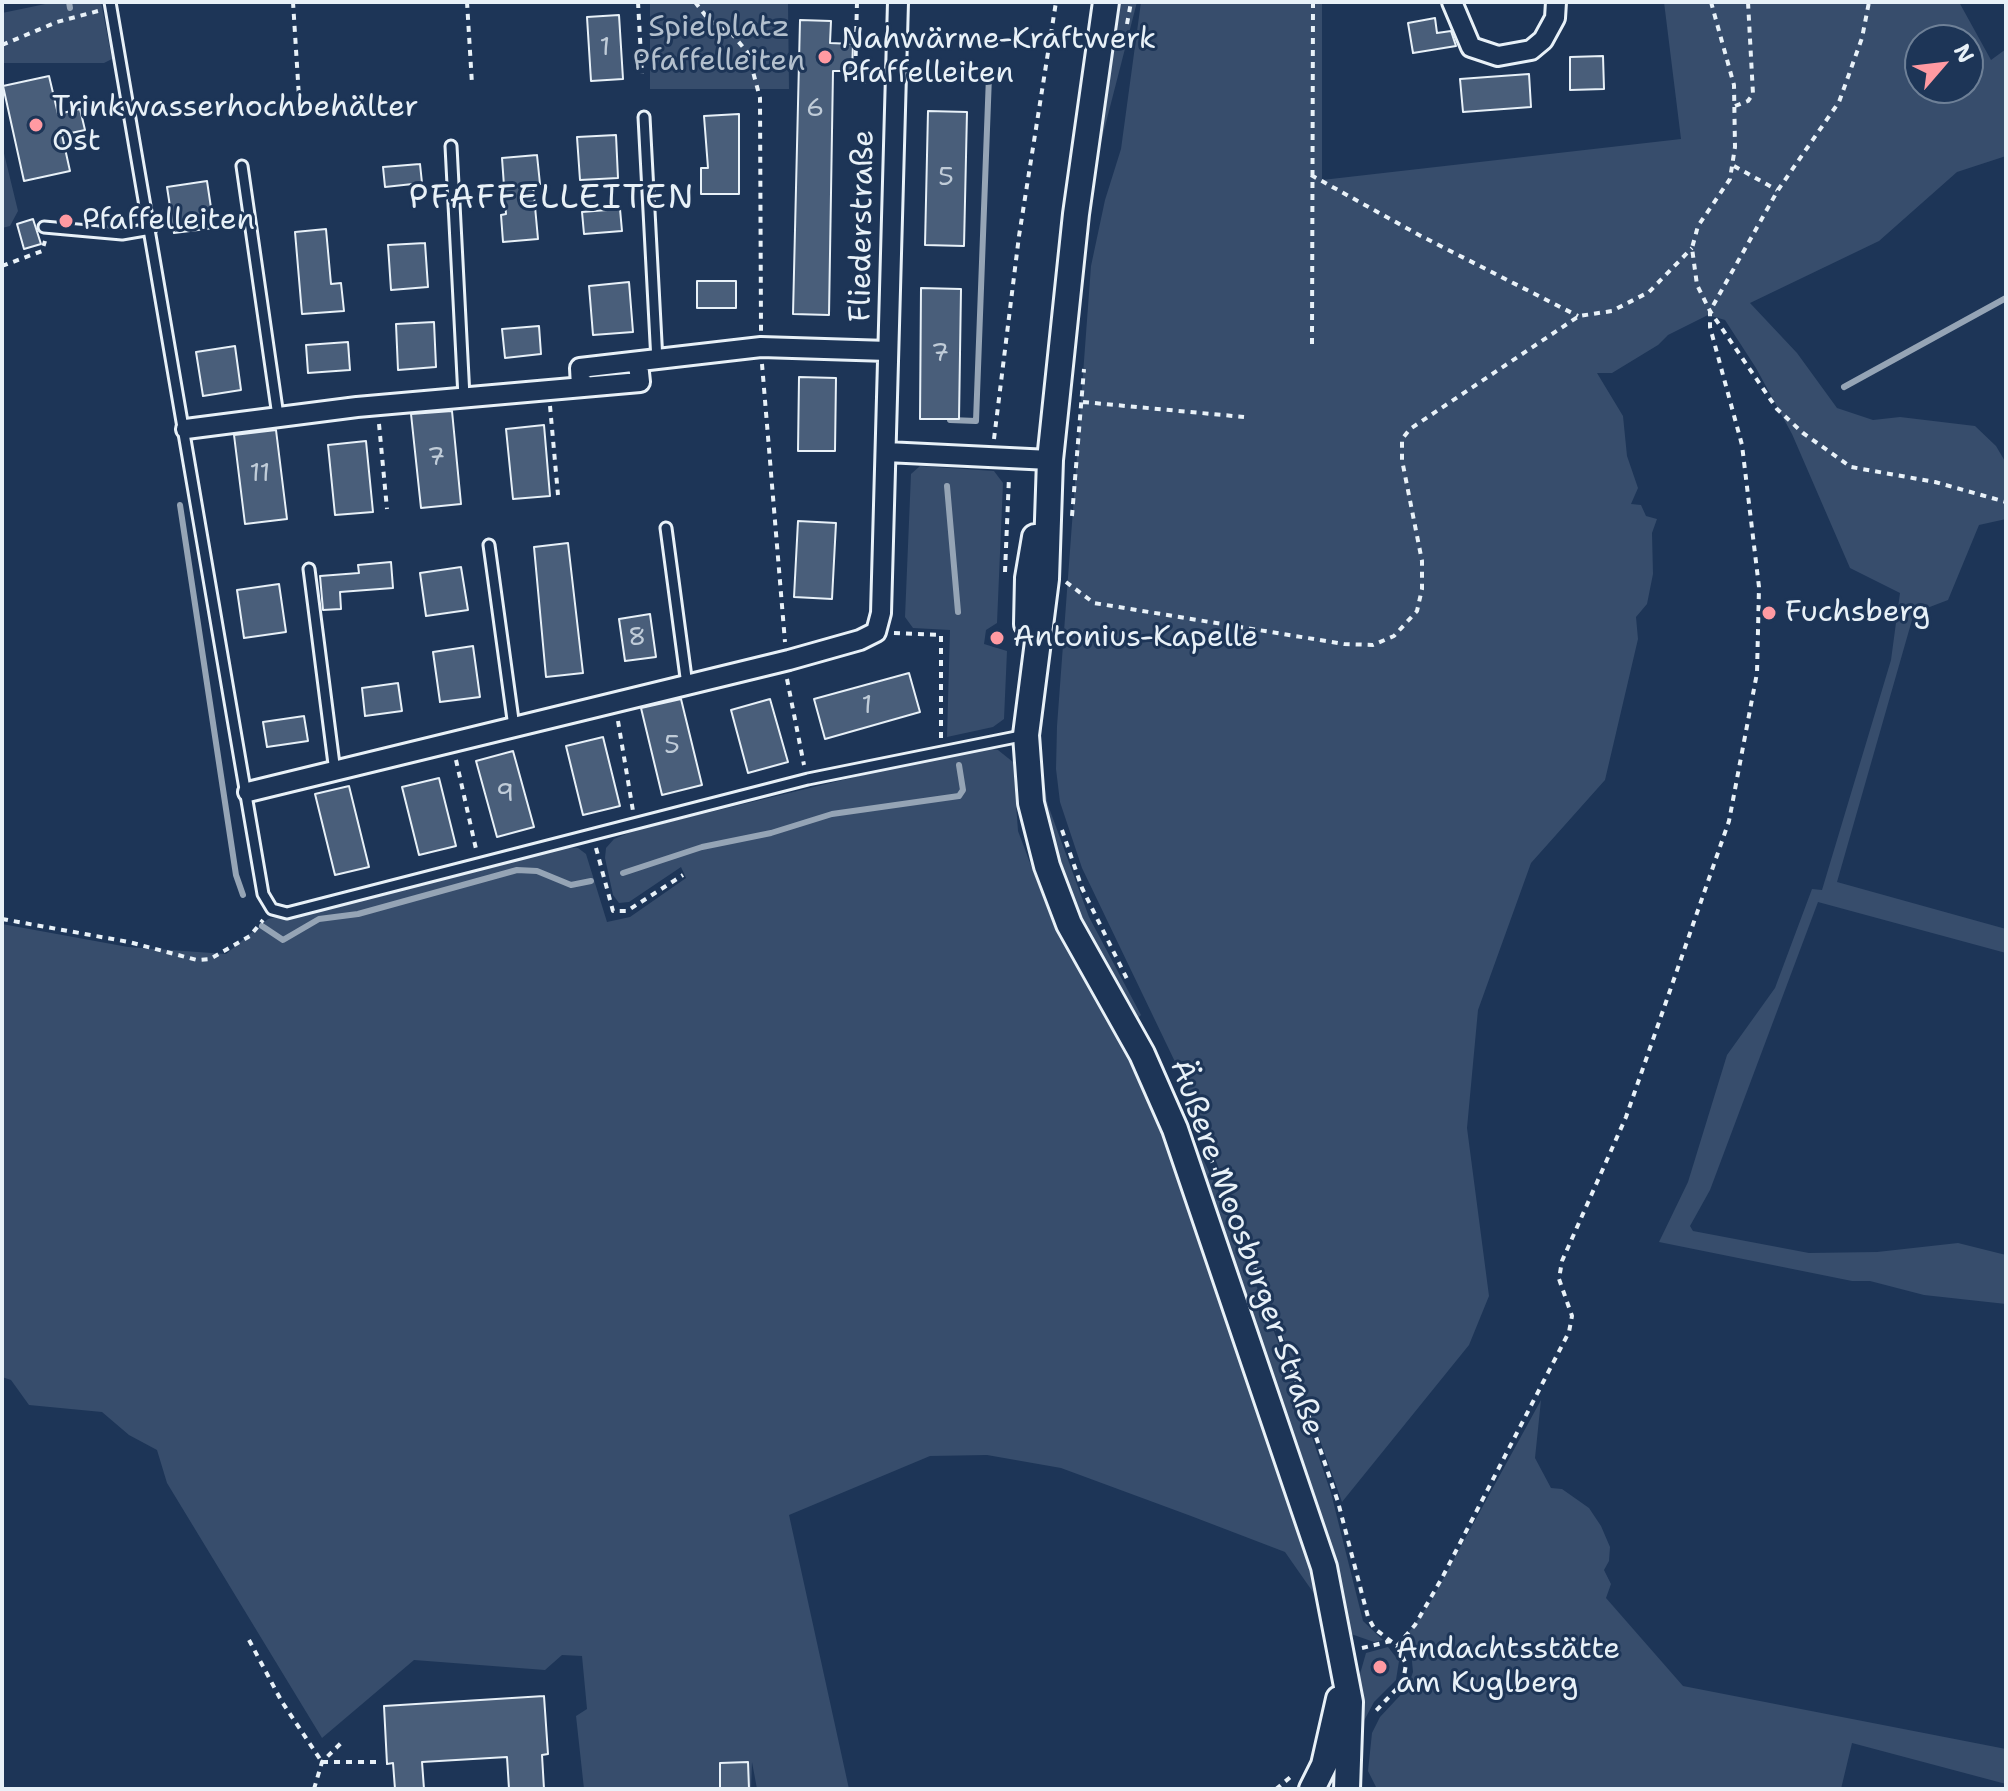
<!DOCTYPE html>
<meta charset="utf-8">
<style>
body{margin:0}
#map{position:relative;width:2008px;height:1791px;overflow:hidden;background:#1d3557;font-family:"Shantell Sans",sans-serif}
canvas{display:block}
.frame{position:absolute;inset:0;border:4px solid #e8f1f8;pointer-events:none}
.north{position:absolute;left:1904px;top:24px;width:80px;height:80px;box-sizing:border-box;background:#1d3557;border:2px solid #6e8097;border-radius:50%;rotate:62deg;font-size:22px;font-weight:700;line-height:32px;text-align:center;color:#e8f1f8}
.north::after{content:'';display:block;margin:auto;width:28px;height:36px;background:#ff9aa2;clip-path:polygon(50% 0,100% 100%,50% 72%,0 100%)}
</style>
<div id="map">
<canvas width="2008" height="1791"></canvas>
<div class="frame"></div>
<div class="north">N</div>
</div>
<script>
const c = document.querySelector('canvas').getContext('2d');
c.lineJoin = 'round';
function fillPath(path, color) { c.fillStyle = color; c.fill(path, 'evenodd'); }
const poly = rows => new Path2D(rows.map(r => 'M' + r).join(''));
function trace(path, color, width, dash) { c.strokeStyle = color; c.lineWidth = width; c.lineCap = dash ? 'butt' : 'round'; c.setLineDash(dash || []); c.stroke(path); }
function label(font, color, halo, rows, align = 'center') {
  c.font = font + ' "Shantell Sans",sans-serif'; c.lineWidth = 6; c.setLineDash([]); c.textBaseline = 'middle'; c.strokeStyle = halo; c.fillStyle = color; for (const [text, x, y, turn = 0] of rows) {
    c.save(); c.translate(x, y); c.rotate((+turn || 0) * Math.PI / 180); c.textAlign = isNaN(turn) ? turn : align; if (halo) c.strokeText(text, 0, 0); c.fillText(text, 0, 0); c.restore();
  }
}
fillPath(poly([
 [55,2,101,2,112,59,104,63,2,63,2,13],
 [650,2,788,2,789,89,650,89],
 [1114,2,1137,2,1101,142,1088,153],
 [1141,2,1322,2,1322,180,1681,139,1664,2,1959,2,1991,60,2006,49,2006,156,1957,172,1879,241,1750,303,1797,353,1837,408,1873,420,1900,417,1975,426,1996,446,2006,463,2006,519,1979,525,1948,600,1914,613,1837,882,2006,929,2006,953,1818,902,1710,1190,1690,1226,1693,1231,1809,1253,1877,1252,1958,1243,2006,1255,2006,1304,1924,1295,1870,1281,1852,1281,1659,1242,1688,1182,1727,1055,1775,988,1812,889,1822,890,1891,660,1900,593,1850,568,1792,434,1756,368,1725,320,1708,315,1668,335,1658,345,1612,373,1597,373,1623,416,1627,456,1638,488,1631,504,1641,505,1646,516,1657,519,1652,533,1653,574,1647,604,1636,617,1638,639,1605,780,1531,863,1478,1010,1467,1128,1489,1296,1469,1345,1342,1502,1275,1314,1189,1091,1082,868,1060,802,1056,769,1057,726,1091,266,1105,200,1121,149],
 [1968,40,1968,88,1920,88,1920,40],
 [2,145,18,211,10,226,2,228],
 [920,466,994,471,1003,483,997,623,986,630,984,644,1007,651,1004,719,993,727,947,737,950,630,913,628,905,617,911,474],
 [1055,586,1057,603,1041,736,1042,771,1048,805,1089,917,1141,1015,1137,1019,1074,905,1051,850,1038,786,1037,719],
 [979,747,998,750,1013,762,1018,831,1054,926,1132,1059,1162,1131,1199,1230,1322,1605,1285,1552,1191,1516,1061,1468,987,1455,930,1456,789,1515,849,1789,757,1789,752,1762,751,1789,584,1789,576,1716,587,1709,582,1656,562,1655,545,1670,414,1660,322,1738,167,1483,157,1450,129,1435,102,1412,29,1405,11,1380,2,1377,2,924,128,947,226,954,268,919,566,847,578,848,586,854,607,922,630,917,686,878,681,867,629,902,619,903,613,895,605,858,606,848,614,839,636,830],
 [1150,1049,1227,1209,1293,1381,1331,1493,1363,1621,1383,1640,1374,1642,1351,1634,1309,1480,1210,1188],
 [1541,1400,1535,1458,1551,1488,1562,1489,1589,1508,1601,1526,1610,1547,1609,1561,1604,1570,1611,1584,1606,1598,1683,1686,2006,1749,2006,1784,1852,1743,1841,1789,1377,1789,1368,1771,1372,1733,1380,1717,1408,1687,1413,1672,1411,1651,1402,1642,1431,1601],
 [1388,1647,1399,1661,1396,1680,1374,1702,1358,1732,1358,1681,1366,1653]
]), '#374d6c');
trace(poly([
 [69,2,70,8],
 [1844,387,2006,298],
 [950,420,976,421,989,76],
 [947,486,958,612],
 [180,505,236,875,243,895],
 [623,873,702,847,771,833,832,814,959,796,963,790,959,765],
 [262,926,283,940,319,919,358,914,517,870,537,871,571,885,591,881]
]), '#95a4b5', 6);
const building = poly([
 [619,15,623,79,591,81,587,17,619,15],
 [1435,18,1437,33,1451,31,1456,46,1413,53,1408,23,1435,18],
 [800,20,831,21,830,43,853,44,852,71,833,71,829,315,793,314,800,20],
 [1603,56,1604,89,1570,90,1570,57,1603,56],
 [1529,74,1531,107,1463,112,1460,79,1529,74],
 [49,76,58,114,80,109,85,130,62,135,70,171,24,181,3,86,49,76],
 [928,111,967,112,964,246,925,245,928,111],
 [739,114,739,194,701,194,701,168,708,168,704,116,739,114],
 [616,135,618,178,580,180,577,137,616,135],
 [537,155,540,184,533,185,538,239,503,242,501,215,506,214,502,158,537,155],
 [420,164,422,183,385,187,383,167,420,164],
 [207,181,214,228,174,233,167,187,207,181],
 [620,209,622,231,584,234,582,212,620,209],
 [33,219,41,244,24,249,17,224,33,219],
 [326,229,331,284,341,283,344,311,302,314,295,232,326,229],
 [425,243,428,287,391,290,388,245,425,243],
 [697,281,736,281,736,308,697,308,697,281],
 [629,282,633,332,593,335,589,286,629,282],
 [921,288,961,289,959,419,920,419,921,288],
 [434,322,436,367,398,370,396,324,434,322],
 [539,326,541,354,505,358,502,329,539,326],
 [348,342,350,370,308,373,306,345,348,342],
 [235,346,241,390,203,396,196,352,235,346],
 [799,377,836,378,835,451,798,451,799,377],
 [452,411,461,504,421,508,411,414,452,411],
 [544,425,550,496,513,499,506,429,544,425],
 [276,430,287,519,245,524,234,435,276,430],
 [366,441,373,512,335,515,328,445,366,441],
 [798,521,836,523,832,599,794,597,798,521],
 [568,543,583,673,546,677,534,547,568,543],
 [391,562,393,588,340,592,341,609,323,610,320,576,359,573,358,565,391,562],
 [461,567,468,610,426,616,420,573,461,567],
 [279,584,286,632,244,638,237,590,279,584],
 [650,614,656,657,625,661,619,619,650,614],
 [473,646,480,697,440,702,433,652,473,646],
 [909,673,920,712,825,739,814,699,909,673],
 [398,683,402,711,365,716,362,688,398,683],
 [681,699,702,785,662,795,641,708,681,699],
 [770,699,788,762,748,773,731,710,770,699],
 [304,716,308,741,267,747,263,722,304,716],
 [603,737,620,806,583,815,566,746,603,737],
 [513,751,534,827,497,837,476,761,513,751],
 [439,778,456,846,419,855,402,787,439,778],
 [349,786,369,867,335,875,315,794,349,786],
 [544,1696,548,1754,542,1755,544,1789,509,1789,507,1757,422,1762,424,1789,395,1789,393,1763,387,1764,384,1706,544,1696],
 [748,1762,749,1789,720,1789,720,1763,748,1762]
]);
fillPath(building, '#495e7a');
trace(building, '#e8f1f8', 2);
const service = poly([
 [110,2,263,894,272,909,287,913,808,779,1026,735],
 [644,117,657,361],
 [451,146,464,397],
 [242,166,278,416],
 [44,227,122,234,151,229],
 [666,528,687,685],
 [489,545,514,727],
 [309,569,335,772]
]);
const minor = poly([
 [1452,2,1471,47,1498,56,1531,50,1543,40,1555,18,1556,2],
 [581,387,580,368,761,347,888,351],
 [186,429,357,407,640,382,638,363],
 [886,452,1050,460],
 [248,792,789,660,860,640,876,632,881,613,898,2]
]);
const tertiary = poly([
 [1106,2,1076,214,1050,460,1046,579,1026,735,1031,803,1047,866,1069,924,1142,1054,1175,1129,1324,1567,1350,1702,1347,1789],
 [1027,624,1028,578,1035,537],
 [1312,1789,1324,1765,1339,1699]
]);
trace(service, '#e8f1f8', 15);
trace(minor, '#e8f1f8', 24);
trace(tertiary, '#e8f1f8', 30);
trace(poly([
 [293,2,299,97],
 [467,2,472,84],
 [638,2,642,74],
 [695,2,709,20,732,34,748,53,760,98,761,331],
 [857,2,855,81,877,82],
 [1711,2,1734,85,1735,147,1730,179,1698,226,1692,248,1697,285,1710,311,1777,409,1803,433,1851,467,1935,482,2006,502],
 [1127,24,1131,2],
 [2,45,57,22,98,11],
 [1735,106,1748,101,1753,94,1748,2],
 [1734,166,1777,190],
 [1311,175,1419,235,1578,316],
 [2,266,42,251,45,241],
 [1312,344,1313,2],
 [762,364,785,642],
 [1083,402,1244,417],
 [550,406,558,495],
 [379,424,387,509],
 [994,439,1019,236,1056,2],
 [1072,516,1084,369],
 [1005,572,1009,477],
 [1066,582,1094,603,1344,644,1373,645,1394,636,1417,611,1422,589,1422,561,1402,460,1402,439,1410,429,1579,316,1612,311,1649,292,1692,248],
 [894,633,941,635,941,739],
 [787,679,804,765],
 [618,721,633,811],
 [456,760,476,849],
 [1062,830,1082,888,1127,979],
 [596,848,613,911,627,911,683,875],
 [2,919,129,942,197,960,210,959,250,936,263,920],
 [1210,1157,1253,1263,1313,1428,1338,1502,1368,1617,1374,1628,1397,1646,1406,1664,1403,1682,1373,1714],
 [249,1640,282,1702,322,1762],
 [1397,1646,1415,1625,1442,1578,1569,1332,1572,1316,1559,1279,1562,1261,1626,1117,1729,821,1757,673,1759,587,1742,445,1710,327,1710,311,1778,190,1839,102,1862,38,1869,2],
 [1362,1648,1391,1641],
 [322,1762,382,1762],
 [314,1789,322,1762,341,1743],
 [1276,1789,1293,1775]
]), '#e8f1f8', 4, [6, 6]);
trace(service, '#1d3557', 9);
trace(minor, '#1d3557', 18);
trace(tertiary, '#1d3557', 24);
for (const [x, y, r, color] of [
 [825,57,8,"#ff9aa2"],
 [36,125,8,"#ff9aa2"],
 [66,221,8,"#ff9aa2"],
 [1769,613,8,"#ff9aa2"],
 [997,638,8,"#ff9aa2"],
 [1380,1667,8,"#ff9aa2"]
]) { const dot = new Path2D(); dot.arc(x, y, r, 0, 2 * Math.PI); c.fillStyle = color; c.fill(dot); trace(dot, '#1d3557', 3); }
label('26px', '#c0ccd8', null, [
 ["1",605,48],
 ["6",815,109],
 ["5",946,178],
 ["7",940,354],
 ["7",436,458],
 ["11",260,474],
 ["8",637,638],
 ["1",867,706],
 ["5",672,746],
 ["9",505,794]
]);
label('30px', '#b3c0ce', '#1d3557', [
 ["Spielplatz",719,28],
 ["Pfaffelleiten",719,62]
]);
label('30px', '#e8f1f8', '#1d3557', [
 ["Nahwärme-Kraftwerk",841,40],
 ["Pfaffelleiten",841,74],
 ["Trinkwasserhochbehälter",52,108],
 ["Ost",52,142],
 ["Pfaffelleiten",82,221],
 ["Fuchsberg",1785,613],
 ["Antonius-Kapelle",1013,638],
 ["Andachtsstätte",1396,1650],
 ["am Kuglberg",1396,1684]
], 'left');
label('30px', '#e8f1f8', '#1d3557', [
 ["Fliederstraße",863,226,-89],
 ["Äußere Moosburger Straße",1246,1248,70]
]);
c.letterSpacing = '2px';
label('34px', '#e8f1f8', '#1d3557', [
 ["PFAFFELLEITEN",552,199]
]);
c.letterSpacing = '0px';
</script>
